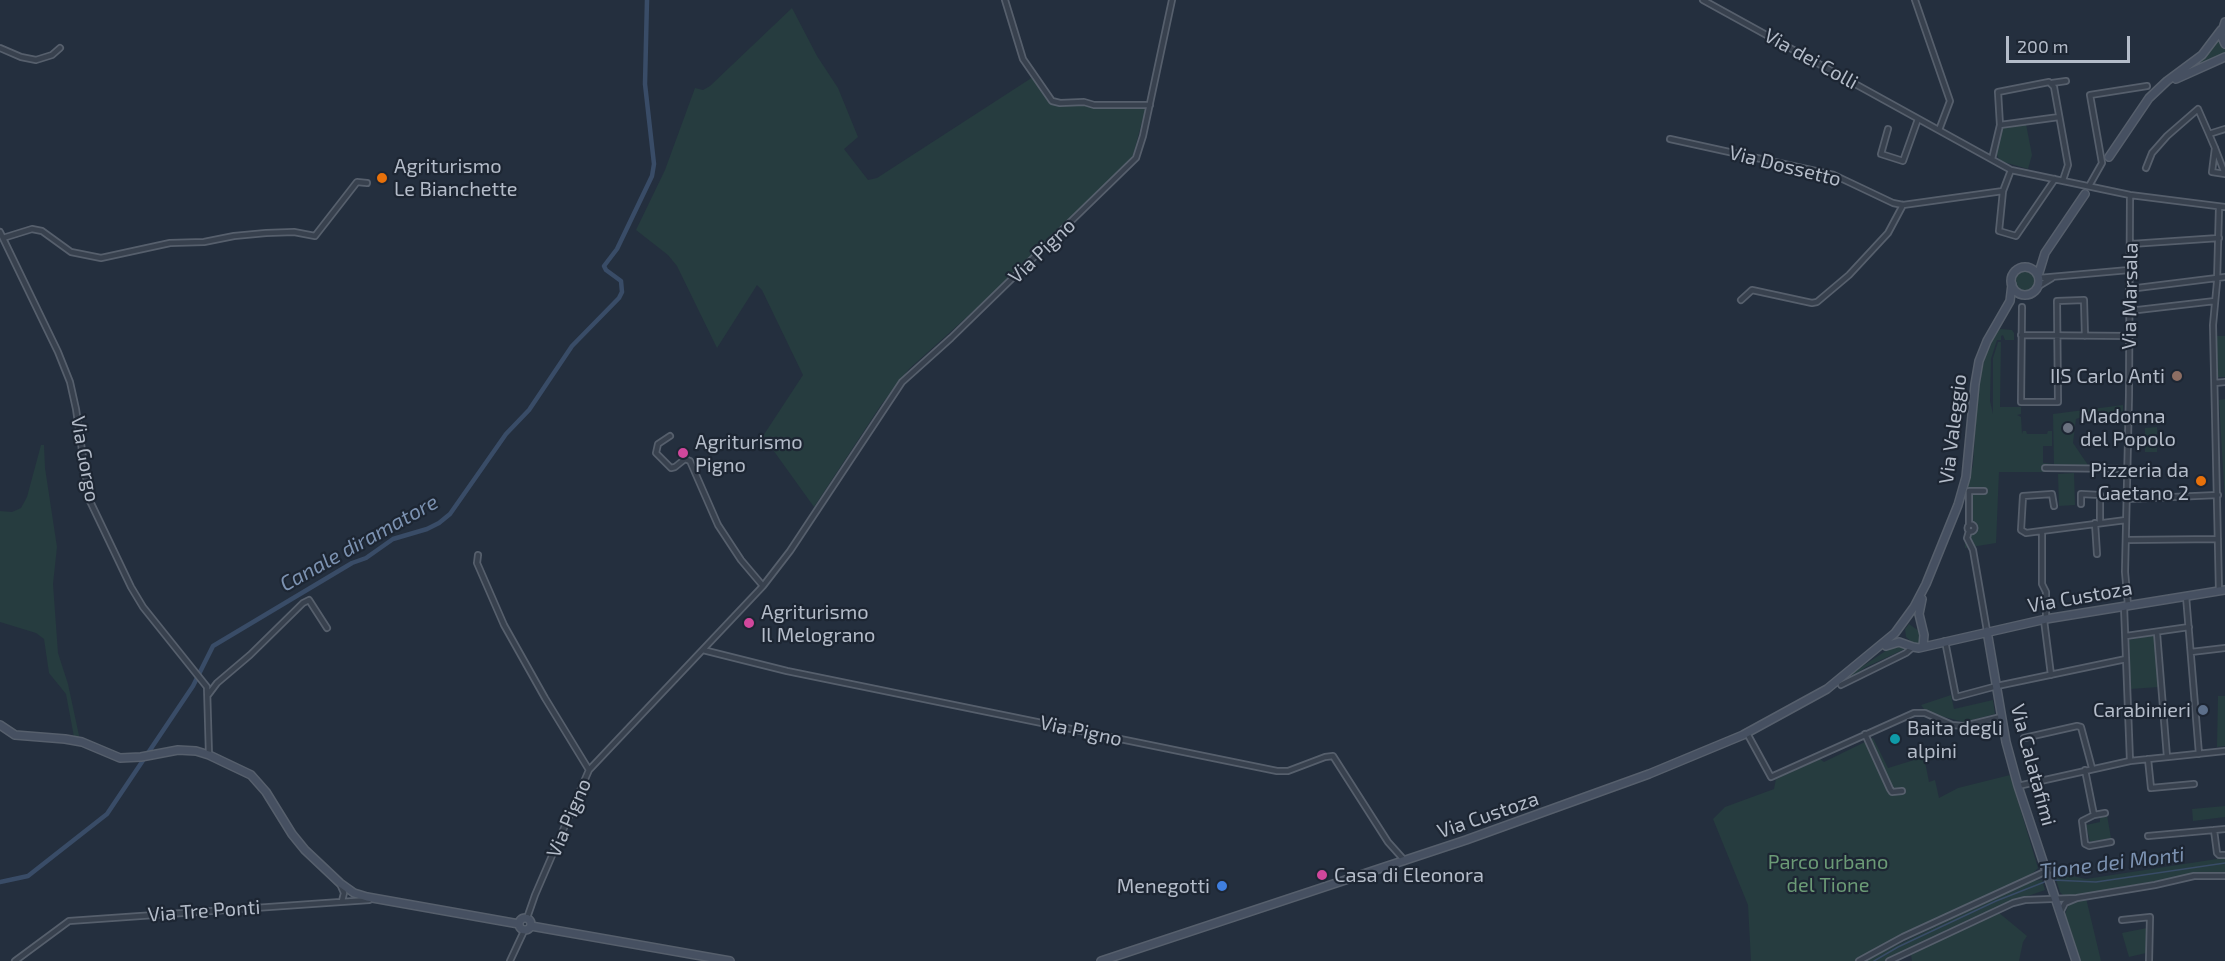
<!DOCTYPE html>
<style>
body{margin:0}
#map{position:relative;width:2225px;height:961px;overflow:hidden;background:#242f3e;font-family:"Exo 2",sans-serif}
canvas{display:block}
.scale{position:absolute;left:2006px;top:36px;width:124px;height:27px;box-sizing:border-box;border:3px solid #b4bcc9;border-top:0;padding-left:8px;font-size:18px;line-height:21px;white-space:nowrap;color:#b4bcc9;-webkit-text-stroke:4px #1d2633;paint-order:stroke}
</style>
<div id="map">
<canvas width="2225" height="961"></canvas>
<div class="scale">200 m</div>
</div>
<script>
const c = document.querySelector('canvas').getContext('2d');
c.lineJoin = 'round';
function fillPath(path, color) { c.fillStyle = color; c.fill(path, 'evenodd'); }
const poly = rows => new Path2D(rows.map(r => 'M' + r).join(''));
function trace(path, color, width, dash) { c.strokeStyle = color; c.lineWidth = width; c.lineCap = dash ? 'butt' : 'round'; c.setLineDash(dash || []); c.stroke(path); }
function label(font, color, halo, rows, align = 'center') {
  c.font = font + ' "Exo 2",sans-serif'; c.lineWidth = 4.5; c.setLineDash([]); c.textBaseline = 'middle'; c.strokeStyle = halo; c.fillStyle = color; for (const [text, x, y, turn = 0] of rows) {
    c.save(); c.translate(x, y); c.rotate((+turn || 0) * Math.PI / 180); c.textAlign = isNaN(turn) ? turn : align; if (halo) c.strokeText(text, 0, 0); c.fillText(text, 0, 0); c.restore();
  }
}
fillPath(poly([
 [792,8,817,56,838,88,858,137,844,149,868,180,877,178,1033,77,1051,103,1055,104,1079,104,1094,108,1141,106,1145,110,1133,156,1007,281,909,369,881,405,814,507,763,436,803,375,762,290,757,285,717,348,677,266,668,255,636,230,665,170,695,88,703,90,710,86],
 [2218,39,2225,49,2225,54,2192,68],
 [2026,124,2032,155,2028,169,2000,161,1996,153,2001,130,2005,127],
 '2014 281a11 11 0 1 1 22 0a11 11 0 1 1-22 0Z',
 [2001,329,2012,330,2014,333,2014,340,2005,340,2003,335,2001,336,2001,340,1997,340,1991,359,1990,401,1993,414,1993,358,1998,342,2001,342,2000,407,2021,407,2021,414,2017,415,2021,417,2022,434,2023,431,2026,431,2027,434,2047,434,2048,431,2052,431,2052,446,2043,446,2043,463,2053,464,2052,472,1999,472,1996,543,1965,548,1966,489,1973,465,1978,386,1986,354,1997,330],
 [2216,336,2225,336,2225,377,2218,377],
 [2225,399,2225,503,2219,400],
 [2123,405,2124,441,2123,423,2117,420,2117,417,2097,418,2097,422,2093,422,2090,414,2076,419,2073,443,2088,465,2054,466,2053,414],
 [2157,427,2157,452,2145,452,2145,428],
 [41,445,44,445,45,468,57,547,53,584,58,653,68,684,80,740,74,737,66,694,49,673,44,639,36,633,0,622,0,511,12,512,21,508,27,497],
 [2074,473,2075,505,2059,506,2058,474],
 [1909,624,1919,631,1921,638,1919,645,1914,644,1906,637,1905,629],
 [2154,635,2159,687,2130,689,2129,640],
 [1896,644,1907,648,1866,667,1822,697,1822,696,1842,680],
 [1951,695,1954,709,1993,700,1995,714,1964,722,1936,715,1924,709,1921,705],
 [2218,696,2225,696,2225,746,2217,747],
 [1873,738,1888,768,1924,757,1929,782,1935,780,1939,798,1958,788,2010,775,2038,868,2029,877,1883,946,1856,961,1751,961,1748,905,1713,819,1725,807,1774,789,1776,779,1820,759,1824,762],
 [2225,806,2225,817,2193,821,2192,809],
 [2107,815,2111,838,2090,842,2086,825,2100,822,2100,816],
 [2217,859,2225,859,2225,874,2202,873,2065,897,2060,892,2055,876,2068,875,2086,879],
 [2042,880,2045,890,2014,901,1885,961,1864,961,2031,881],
 [2086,898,2101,961,2081,961,2065,914,2069,904],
 [1998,912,2027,936,2023,942,2019,961,1912,961,1911,955],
 [2147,928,2146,953,2129,957,2122,933]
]), '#263c3f');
trace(poly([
 [2052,880,2096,882,2225,863],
 [1874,961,1898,947,1996,901,2047,881]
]), '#394c67', 1.5);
trace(poly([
 [0,882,28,876,107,814,193,686,213,646,352,563,366,558,393,539,427,529,439,523,450,514,506,434,529,410,572,346,619,298,622,292,621,281,606,270,604,266,617,249,652,176,654,164,645,84,647,0]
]), '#394c67', 4.5);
const street = poly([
 [1005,0,1023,59,1052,101,1060,103,1084,102,1094,105,1150,105],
 [1703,0,2011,170,2130,195,2225,207],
 [1915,0,1950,101,1939,130],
 [0,48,21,57,36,60,52,55,60,48],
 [2052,83,2066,81],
 [2000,125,2059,117],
 [1888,129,1881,154,1903,161,1918,119],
 [2209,134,2215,148,2225,174,2212,172,2215,148],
 [1670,139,1834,175,1893,203,1903,205,2003,191],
 [1992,159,2000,125,1998,92,2049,82,2054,87,2068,165,2063,180],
 [2146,168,2152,153,2167,136,2198,109,2209,134,2225,129],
 [2011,170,2003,191,1999,231,2016,236,2055,179],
 [2089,186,2102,163,2090,95,2147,86],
 [0,232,58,352,70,382,76,409,89,499,131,587,143,607,207,687,209,755],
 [3,238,32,229,42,231,71,252,101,258,170,243,204,242,234,236,266,233,294,232,315,236,357,182,367,183],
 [2131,244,2219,238],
 [2039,278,2129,270],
 [2037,287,2052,278],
 [2129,289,2225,277],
 [1741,300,1752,290,1812,303,1817,302,1849,275,1888,233,1903,205],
 [2022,307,2021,402,2058,402,2057,301,2084,300,2085,336],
 [2129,311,2215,301],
 [2021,335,2129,336],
 [2215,383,2225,382],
 [670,436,658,444,656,453,671,468,675,467,685,459,690,461,718,525,741,560,763,586],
 [2045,468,2128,469],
 [2127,499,2218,495],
 [2081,504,2081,494,2100,495,2100,523],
 [2054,506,2052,494,2023,496,2021,530,2026,533,2126,520],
 [2095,523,2097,554],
 '1967.5 528a3.5 3.5 0 1 1 7 0a3.5 3.5 0 1 1-7 0Z',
 [1969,525,1969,491,1984,491],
 [1969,531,1967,538,1973,550,1987,631],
 [2042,531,2042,584,2046,592,2046,619],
 [2126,540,2218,539],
 [478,555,477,563,504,625,545,698,589,770],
 [2219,591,2213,325,2217,282,2219,207],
 [2186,596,2199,754],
 [2128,605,2125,572,2129,395,2130,195],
 [2124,606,2130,761],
 [2044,620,2051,675],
 [2157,633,2167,757],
 [2126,636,2189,627],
 [1945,641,1956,697,1997,686,2126,659],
 [703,650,787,671,1277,771,1288,771,1325,757,1333,756,1388,842,1405,861],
 [2191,652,2225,648],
 [1841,685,1906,653,1913,647],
 [208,695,217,683,250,655,303,603,309,600,327,628],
 [1865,734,1890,789,1892,792,1902,791],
 [1748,735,1771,777,1914,713,1925,713,1952,725,1964,726,2001,717],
 [2024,738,2077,726,2081,727,2092,768],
 [2148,759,2151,788,2194,784],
 [2085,770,2094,815,2082,821,2085,844,2089,846,2111,842],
 [2018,786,2130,761,2225,751],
 [2094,815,2105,813],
 [2214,830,2217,853,2219,855,2225,855],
 [2148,836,2225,829],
 [340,884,344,893,342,901],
 [2060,913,2065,903,2077,898,2155,885,2194,876,2225,876],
 [527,918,535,895,589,770,763,586,790,551,902,382,951,338,1136,158,1143,136,1172,0],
 [2122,920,2150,917,2149,961],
 [15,961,69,921,369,900],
 [510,961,524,931],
 [1859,961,1903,937,2051,869],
 [1889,961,2013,903,2025,900,2077,898]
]);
const secondary = poly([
 [2225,22,2221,35,2225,44],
 [2176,79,2225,57],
 [2109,157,2149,98,2167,81,2202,55,2221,30],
 '2011 281a14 14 0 1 1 28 0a14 14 0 1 1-28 0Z',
 [2038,276,2045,253,2085,194],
 [1922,599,1919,614,1924,635,1923,646],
 [1987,631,2006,742,2018,786,2076,961],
 [1886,646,1899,642,1913,647,1919,648,2046,619,2225,590],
 [0,725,15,735,65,739,82,742,120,758,141,757,178,750,196,751,209,755,251,775,266,792,292,834,305,850,340,883,354,893,367,897,519,924],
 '519 924a6 6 0 1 1 12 0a6 6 0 1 1-12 0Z',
 [531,926,730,961],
 [1101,961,1466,840,1649,774,1743,735,1827,689,1895,633,1914,607,1926,584,1958,505,1966,477,1975,384,1979,361,1987,341,2010,301,2012,284]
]);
trace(street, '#565f6c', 8);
trace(secondary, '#565f6c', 10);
trace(street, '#38414e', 4.5);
trace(secondary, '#465061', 7);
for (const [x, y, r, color] of [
 [382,178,6,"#e8710a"],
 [2177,376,6,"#8d6e63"],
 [2068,428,6,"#6b7280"],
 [683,453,6,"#d1479c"],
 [2201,481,6,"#e8710a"],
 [749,623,6,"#d1479c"],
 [2203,710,6,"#5c6f8a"],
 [1895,739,6,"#0f9aa8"],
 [1322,875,6,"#d1479c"],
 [1222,886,6,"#3f7fe0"]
]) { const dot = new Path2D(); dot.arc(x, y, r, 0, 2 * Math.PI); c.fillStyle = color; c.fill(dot); trace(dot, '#1d2633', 2); }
label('20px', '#b4bcc9', '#1d2633', [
 ["Via dei Colli",1811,59,29],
 ["Via Dossetto",1785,166,14],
 ["Via Pigno",1042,251,-44],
 ["Via Marsala",2130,296,-89],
 ["Via Valeggio",1953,429,-83],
 ["Via Gorgo",85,459,80],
 ["Via Custoza",2080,597,-10],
 ["Via Pigno",1081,731,12],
 ["Via Calatafimi",2033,765,75],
 ["Via Custoza",1488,815,-19],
 ["Via Pigno",569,818,-67],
 ["Via Tre Ponti",204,911,-4]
]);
label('20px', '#b4bcc9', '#1d2633', [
 ["Agriturismo",394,166],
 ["Le Bianchette",394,189],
 ["IIS Carlo Anti",2165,376,"right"],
 ["Madonna",2080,416],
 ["del Popolo",2080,439],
 ["Agriturismo",695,442],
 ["Pigno",695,465],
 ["Pizzeria da",2189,470,"right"],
 ["Gaetano 2",2189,493,"right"],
 ["Agriturismo",761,612],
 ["Il Melograno",761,635],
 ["Carabinieri",2191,710,"right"],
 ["Baita degli",1907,728],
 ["alpini",1907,751],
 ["Casa di Eleonora",1334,875],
 ["Menegotti",1210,886,"right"]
], 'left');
label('20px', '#6b9a76', '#1d2633', [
 ["Parco urbano",1828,862],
 ["del Tione",1828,885]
]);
label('italic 21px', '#7c92b1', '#1d2633', [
 ["Canale diramatore",359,543,-29],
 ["Tione dei Monti",2112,863,-7]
]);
</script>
